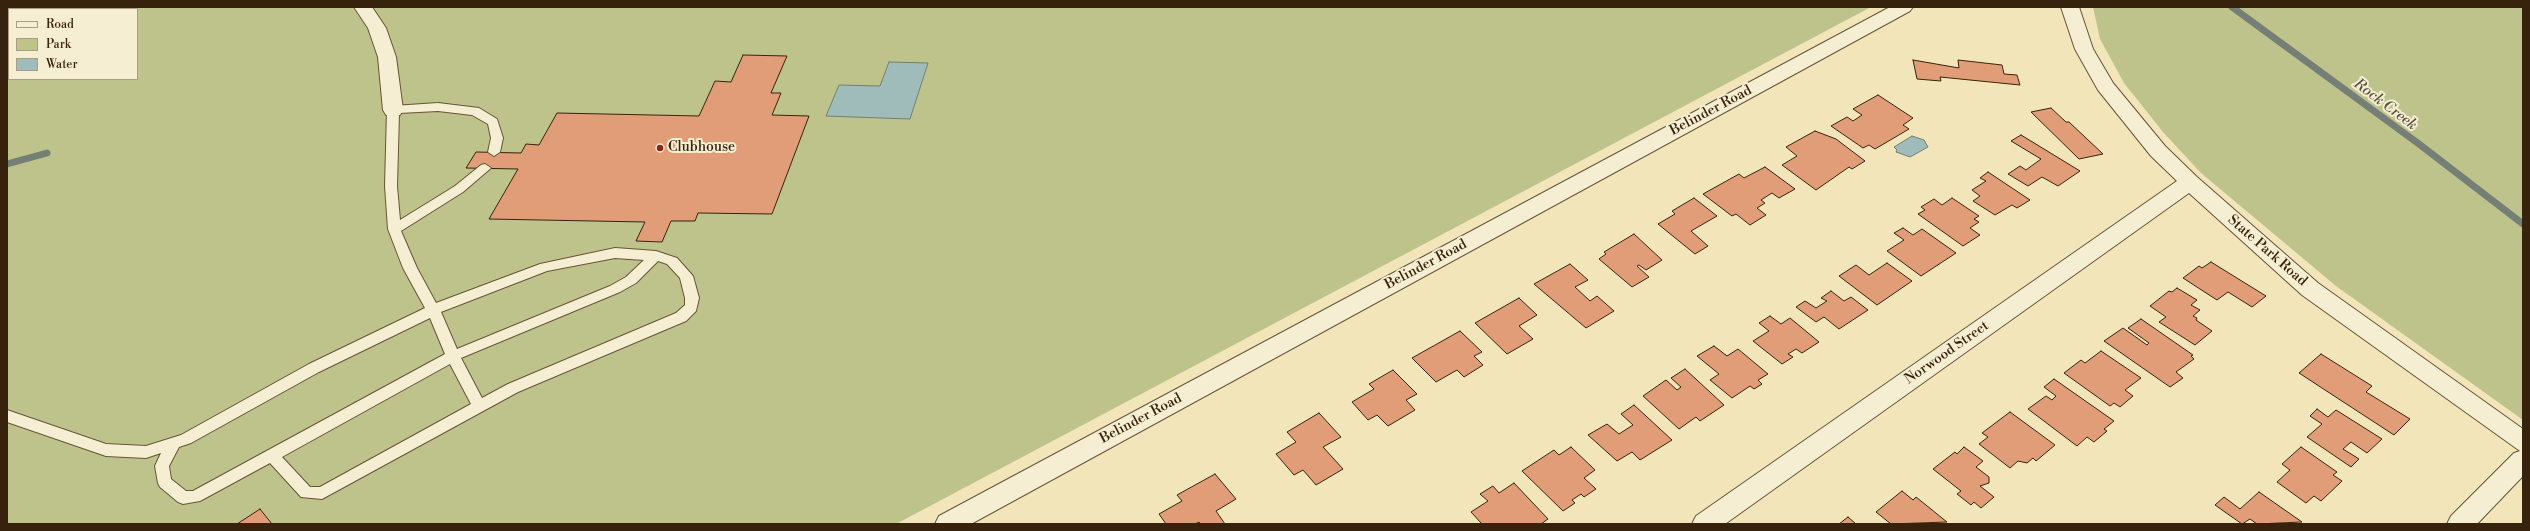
<!DOCTYPE html>
<style>
body{margin:0}
#map{position:relative;width:2530px;height:531px;overflow:hidden;background:#f1e5b9;font-family:"Libre Bodoni",serif}
canvas{display:block}
.frame{position:absolute;inset:0;border:8px solid #37230d;pointer-events:none}
.legend{position:absolute;left:8px;top:8px;width:130px;height:72px;box-sizing:border-box;background:#f6eed2;border:1px solid #aa9d83;margin:0;padding:5px 7px;list-style:none;font-size:12px;color:#37230d}
.legend li{display:flex;align-items:center;gap:8px;height:20px}
.legend b{width:20px;border:1px solid #aa9d83}
</style>
<div id="map">
<canvas width="2530" height="531"></canvas>
<div class="frame"></div>
<ul class="legend">
<li><b style="height:5px;background:#f6eed2"></b>Road</li>
<li><b style="height:11px;background:#bec38c"></b>Park</li>
<li><b style="height:11px;background:#9fbcba"></b>Water</li>
</ul>
</div>
<script>
const c = document.querySelector('canvas').getContext('2d');
c.lineJoin = 'round';
function fillPath(path, color) { c.fillStyle = color; c.fill(path, 'evenodd'); }
const poly = rows => new Path2D(rows.map(r => 'M' + r).join(''));
function trace(path, color, width, dash) { c.strokeStyle = color; c.lineWidth = width; c.lineCap = dash ? 'butt' : 'round'; c.setLineDash(dash || []); c.stroke(path); }
function label(font, color, halo, rows, align = 'center') {
  c.font = font + ' "Libre Bodoni",serif'; c.lineWidth = 4; c.setLineDash([]); c.textBaseline = 'middle'; c.strokeStyle = halo; c.fillStyle = color; for (const [text, x, y, turn = 0] of rows) {
    c.save(); c.translate(x, y); c.rotate((+turn || 0) * Math.PI / 180); c.textAlign = isNaN(turn) ? turn : align; if (halo) c.strokeText(text, 0, 0); c.fillText(text, 0, 0); c.restore();
  }
}
fillPath(poly([
 [7,7,1871,7,896,524,7,524],
 [9,9,137,9,137,79,9,79],
 [2093,7,2523,7,2523,420,2336,286,2201,173,2163,132,2124,83,2100,39]
]), '#bec38c');
const water = poly([
 [889,62,928,63,910,119,826,116,839,85,880,86,889,62],
 [1912,136,1924,140,1928,147,1910,157,1896,152,1897,150,1894,147,1912,136]
]);
fillPath(water, '#9fbcba');
trace(water, '#757f75', 1);
trace(poly([
 [2232,7,2419,144,2523,224],
 [7,164,47,153]
]), '#757f75', 7);
const building = poly([
 [743,55,787,56,771,93,781,93,772,115,809,116,772,214,698,213,695,221,671,221,662,242,636,241,645,222,489,219,518,169,466,168,476,152,521,153,526,144,539,145,557,113,699,116,715,81,731,82,743,55],
 [1913,60,1959,68,1958,60,2002,65,2004,74,2017,75,2020,85,1940,77,1941,81,1917,79,1913,60],
 [1878,95,1913,118,1903,125,1909,129,1875,149,1869,145,1863,148,1831,126,1847,117,1853,121,1862,115,1853,109,1878,95],
 [2051,108,2066,122,2069,122,2103,154,2079,159,2031,112,2051,108],
 [1815,131,1836,139,1865,161,1852,169,1849,167,1816,190,1782,165,1797,156,1786,147,1815,131],
 [2021,135,2080,171,2058,186,2042,177,2028,186,2008,174,2020,166,2026,170,2041,159,2011,141,2021,135],
 [1765,167,1795,189,1779,198,1772,193,1761,200,1765,203,1757,208,1766,215,1750,225,1736,214,1732,216,1703,194,1739,174,1744,178,1765,167],
 [1988,172,2030,200,2017,208,2012,205,1995,215,1973,201,1980,196,1972,190,1986,181,1980,178,1988,172],
 [1694,198,1717,216,1691,231,1708,246,1695,254,1658,224,1675,214,1672,211,1694,198],
 [1952,198,1979,216,1974,219,1979,222,1970,228,1980,235,1963,246,1918,214,1925,210,1921,207,1934,199,1942,205,1952,198],
 [1903,228,1913,235,1922,229,1956,253,1921,276,1887,251,1904,240,1894,233,1903,228],
 [1634,234,1662,260,1646,270,1639,265,1637,266,1649,277,1632,287,1599,259,1606,254,1604,252,1634,234],
 [2211,262,2266,296,2252,307,2228,292,2217,300,2183,278,2199,266,2202,268,2211,262],
 [1887,263,1912,281,1877,305,1839,276,1856,265,1869,275,1887,263],
 [1570,264,1588,280,1575,287,1590,301,1597,296,1614,311,1586,328,1534,284,1570,264],
 [2177,288,2197,300,2191,305,2200,310,2193,316,2197,318,2196,320,2212,331,2195,345,2159,322,2166,317,2150,306,2169,291,2172,292,2177,288],
 [1831,291,1844,301,1851,297,1868,310,1839,329,1824,317,1816,322,1796,307,1805,301,1816,308,1827,301,1821,298,1831,291],
 [1519,298,1537,315,1519,326,1533,339,1507,354,1475,323,1519,298],
 [1770,316,1781,324,1790,318,1819,342,1802,353,1796,349,1788,354,1793,357,1782,364,1753,341,1769,331,1759,323,1770,316],
 [2141,319,2193,355,2191,356,2194,359,2176,372,2183,378,2170,387,2104,341,2123,328,2147,345,2149,343,2128,328,2141,319],
 [1460,331,1482,352,1474,356,1483,365,1464,377,1457,370,1436,382,1412,358,1460,331],
 [1714,346,1727,356,1738,349,1768,374,1758,380,1762,384,1754,389,1750,386,1732,398,1710,380,1719,374,1697,356,1714,346],
 [2101,351,2141,378,2125,390,2133,396,2120,407,2114,403,2110,406,2064,373,2081,360,2085,363,2101,351],
 [2321,354,2372,386,2366,392,2410,419,2394,435,2299,373,2321,354],
 [1685,369,1724,405,1700,421,1696,417,1679,429,1643,396,1666,380,1677,390,1681,387,1671,378,1685,369],
 [1393,370,1417,394,1406,400,1415,410,1388,426,1377,415,1368,420,1352,402,1374,389,1369,384,1393,370],
 [2054,379,2114,421,2104,429,2107,431,2094,442,2087,437,2077,446,2028,409,2046,396,2052,400,2056,396,2044,387,2054,379],
 [1634,405,1672,440,1640,460,1632,452,1617,461,1588,435,1607,424,1619,434,1633,425,1621,414,1634,405],
 [2317,409,2328,417,2336,410,2382,439,2367,453,2351,442,2343,449,2359,459,2351,467,2307,437,2322,424,2310,416,2317,409],
 [2010,412,2055,445,2036,461,2033,458,2027,463,2018,461,2010,468,1979,444,1988,437,1982,433,2010,412],
 [1319,413,1341,437,1323,447,1343,469,1316,485,1303,470,1294,475,1276,454,1296,442,1287,432,1319,413],
 [1571,447,1595,470,1584,478,1596,489,1584,497,1581,494,1572,500,1575,503,1563,511,1522,471,1554,450,1559,455,1571,447],
 [1964,447,1983,461,1976,467,1989,477,1989,483,1980,486,1994,497,1981,508,1974,502,1971,505,1957,494,1961,491,1933,469,1955,452,1957,454,1964,447],
 [2301,447,2337,472,2333,475,2342,481,2321,501,2314,496,2306,503,2277,482,2290,470,2282,464,2301,447],
 [1215,474,1236,499,1216,511,1225,524,1201,524,1199,522,1195,524,1166,524,1159,514,1182,501,1177,495,1215,474],
 [1514,483,1548,519,1541,524,1482,524,1471,512,1488,501,1480,494,1493,486,1499,493,1514,483],
 [1902,491,1913,500,1916,497,1947,522,1891,524,1876,512,1902,491],
 [2259,492,2302,522,2257,524,2250,519,2242,524,2215,505,2224,497,2240,509,2259,492],
 [260,509,272,524,237,524,260,509],
 [1848,517,1856,524,1839,524,1848,517]
]);
fillPath(building, '#e19d77');
trace(building, '#37230d', 1);
const service = poly([
 [438,103,479,108,497,119,503,138,500,152,494,156,488,152,491,138,488,124,472,115,438,111,399,113,397,186,400,220,455,186,481,165,485,164,491,168,463,192,401,231,417,268,436,303,540,264,615,248,656,251,677,258,693,276,699,298,696,311,686,321,518,392,322,499,301,497,270,463,200,501,183,504,178,502,160,487,158,483,155,466,161,453,146,458,106,456,7,422,7,410,106,444,146,446,181,435,309,364,425,308,403,268,388,229,385,186,387,110,393,106,438,103],
 [615,258,644,260,626,277,610,286,457,349,441,312,547,271,615,258],
 [658,261,667,264,680,278,685,298,685,305,676,313,508,384,482,398,461,358,620,292,636,283,658,261],
 [430,318,445,354,193,491,186,491,171,479,169,466,179,447,191,443,319,372,430,318],
 [450,364,471,404,320,487,310,487,282,457,450,364]
]);
const minor = poly([
 [354,7,372,7,386,28,396,57,403,110,400,115,393,116,386,115,383,110,378,57,368,28,354,7],
 [1890,7,1913,7,1910,11,971,524,935,524,939,516,1890,7],
 [2061,7,2079,7,2093,49,2113,83,2165,146,2197,177,2318,283,2523,429,2523,476,2477,524,2447,524,2451,516,2514,453,2520,451,2302,295,2189,193,1725,524,1692,524,1696,516,2177,181,2151,156,2098,90,2075,49,2061,7]
]);
trace(service, '#665438', 2);
trace(minor, '#665438', 2);
fillPath(service, '#f6eed2');
fillPath(minor, '#f6eed2');
for (const [x, y, r, color] of [
 [660,148,4,"#8f2418"]
]) { const dot = new Path2D(); dot.arc(x, y, r, 0, 2 * Math.PI); c.fillStyle = color; c.fill(dot); trace(dot, '#f6eed2', 1.5); }
label('14px', '#37230d', '#f6eed2', [
 ["Belinder Road",1711,111,-28],
 ["State Park Road",2267,251,41],
 ["Belinder Road",1426,265,-28],
 ["Norwood Street",1947,353,-35],
 ["Belinder Road",1141,419,-28]
]);
label('14px', '#37230d', '#f6eed2', [
 ["Clubhouse",668,148]
], 'left');
label('italic 15px', '#565141', '#f6eed2', [
 ["Rock Creek",2385,105,37]
]);
</script>
